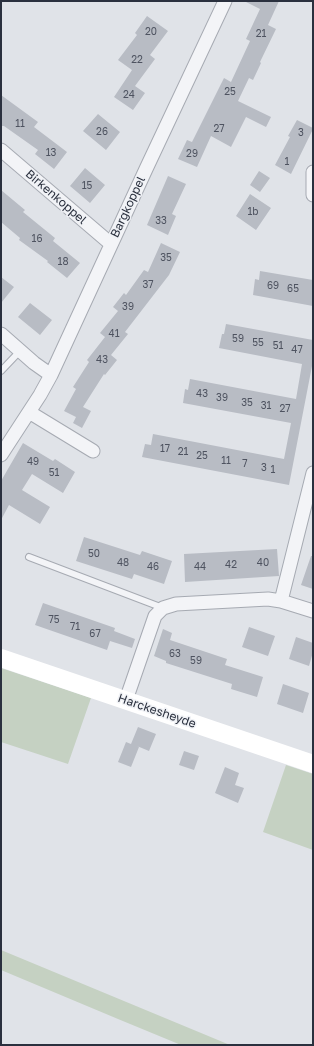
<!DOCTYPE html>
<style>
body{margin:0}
#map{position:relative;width:314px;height:1046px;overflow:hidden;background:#e0e3e8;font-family:"Golos Text",sans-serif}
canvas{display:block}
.frame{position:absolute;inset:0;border:2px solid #2a303e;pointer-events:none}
</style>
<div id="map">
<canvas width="314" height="1046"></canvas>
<div class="frame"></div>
</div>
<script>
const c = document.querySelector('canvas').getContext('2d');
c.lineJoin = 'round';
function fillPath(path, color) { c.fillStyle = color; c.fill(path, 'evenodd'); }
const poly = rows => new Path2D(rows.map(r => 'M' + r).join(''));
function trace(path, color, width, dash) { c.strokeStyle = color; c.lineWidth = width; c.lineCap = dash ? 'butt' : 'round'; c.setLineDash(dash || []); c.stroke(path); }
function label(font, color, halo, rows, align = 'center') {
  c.font = font + ' "Golos Text",sans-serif'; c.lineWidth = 3; c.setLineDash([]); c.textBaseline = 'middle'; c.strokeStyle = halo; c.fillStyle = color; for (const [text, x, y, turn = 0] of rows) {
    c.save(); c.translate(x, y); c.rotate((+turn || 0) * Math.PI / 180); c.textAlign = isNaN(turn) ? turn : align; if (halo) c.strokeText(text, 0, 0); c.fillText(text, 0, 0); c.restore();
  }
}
fillPath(poly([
 [1,668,91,698,68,764,1,742],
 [286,765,313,774,313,850,263,832],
 [1,950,230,1045,181,1045,118,1019,1,970]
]), '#c5d1c2');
fillPath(poly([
 [244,1,279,1,268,25,276,29,260,62,261,63,253,80,249,78,238,101,271,117,266,127,246,117,231,147,211,136,197,167,178,159,187,140,192,142,224,78,231,82,250,41,246,39,260,9],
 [147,16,168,31,150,55,155,59,135,86,145,93,133,110,114,97,132,70,118,60,137,35,135,33],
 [1,95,38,122,34,127,67,152,54,169,35,154,38,150,4,126,1,126],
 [98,114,120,132,106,150,83,131],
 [297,120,313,128,313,129,291,174,275,165,290,137,288,136],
 [85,168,105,185,90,203,70,186],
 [259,171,270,178,260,192,250,185],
 [168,176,186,184,172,214,176,216,168,235,147,225],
 [1,190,25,210,23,212,55,238,53,241,80,263,67,278,47,262,48,261,19,240,20,238,1,222],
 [250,194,271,208,256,230,236,216],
 [161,243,180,252,169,275,125,332,128,334,111,355,117,360,105,375,104,374,83,407,91,411,82,428,73,423,76,417,64,411,76,389,73,387,89,362,87,360,105,337,100,333,118,311,113,307,124,293,126,295,144,270,148,272],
 [260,271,313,280,313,306,253,295,255,279,259,280],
 [1,277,14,287,1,303],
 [30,303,52,320,40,335,18,317],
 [226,324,313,340,313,366,312,366,289,485,142,457,145,444,151,445,153,434,284,459,291,423,183,403,185,389,188,390,190,379,296,399,302,364,219,348,222,334,224,334],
 [23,443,53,461,55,459,75,472,63,493,32,474,22,490,50,507,40,524,9,505,1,520,1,481],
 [84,537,140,555,142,551,172,561,164,584,134,574,132,579,76,561],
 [277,549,279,576,185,582,184,554],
 [311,556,313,556,313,589,301,585],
 [43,603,115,628,114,631,135,639,132,648,110,641,107,650,35,625],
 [249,627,275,636,268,656,242,647],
 [163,629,172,633,170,640,227,659,225,665,263,677,257,697,231,689,232,684,166,663,166,661,154,656],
 [296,637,313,643,313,652,309,666,289,659],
 [283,684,309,693,303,713,277,704],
 [138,727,156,734,149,751,137,746,139,747,131,767,118,762,126,742,131,744],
 [184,751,199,756,194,770,179,765],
 [225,767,239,773,235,785,244,788,238,803,215,793]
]), '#b8bcc4');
const service = poly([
 [1,371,20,351],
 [29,557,163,608]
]);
const minor = poly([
 [1,150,111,244],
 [313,195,313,172],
 [1,334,34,363,51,375],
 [29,412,93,451],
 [1,455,40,395,51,375,146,169,225,1],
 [281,601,313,473],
 [126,700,155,616,163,608,176,604,268,599,281,601,313,611]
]);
trace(service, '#a6aab2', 8);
trace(minor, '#a6aab2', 15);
trace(service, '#f3f4f7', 6);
trace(minor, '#f3f4f7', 13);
trace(poly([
 [1,658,313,764]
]), '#fff', 18);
label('10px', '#4e5360', null, [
 ["20",151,32],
 ["21",261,34],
 ["22",137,60],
 ["25",230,92],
 ["24",129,95],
 ["11",20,124],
 ["27",219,129],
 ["26",102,132],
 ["3",301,133],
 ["13",51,153],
 ["29",192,154],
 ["1",287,162],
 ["15",87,186],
 ["1b",253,212],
 ["33",161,221],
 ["16",37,239],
 ["35",166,258],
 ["18",63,262],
 ["37",148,285],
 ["69",273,286],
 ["65",293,289],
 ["39",128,307],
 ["41",114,334],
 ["59",238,339],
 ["55",258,343],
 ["51",278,346],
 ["47",297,350],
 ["43",102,360],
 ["43",202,394],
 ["39",222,398],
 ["35",247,403],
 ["31",266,406],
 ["27",285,409],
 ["17",165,449],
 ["21",183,452],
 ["25",202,456],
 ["11",226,461],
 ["49",33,462],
 ["7",245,464],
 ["3",264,468],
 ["1",273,470],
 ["51",54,473],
 ["50",94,554],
 ["48",123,563],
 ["40",263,563],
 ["42",231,565],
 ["46",153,567],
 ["44",200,567],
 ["75",54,620],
 ["71",75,627],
 ["67",95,634],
 ["63",175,654],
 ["59",196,661]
]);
label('12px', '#2a303e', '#f0f2f6', [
 ["Birkenkoppel",56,197,41],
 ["Bargkoppel",128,207,-65],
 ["Harckesheyde",157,711,19]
]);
</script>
